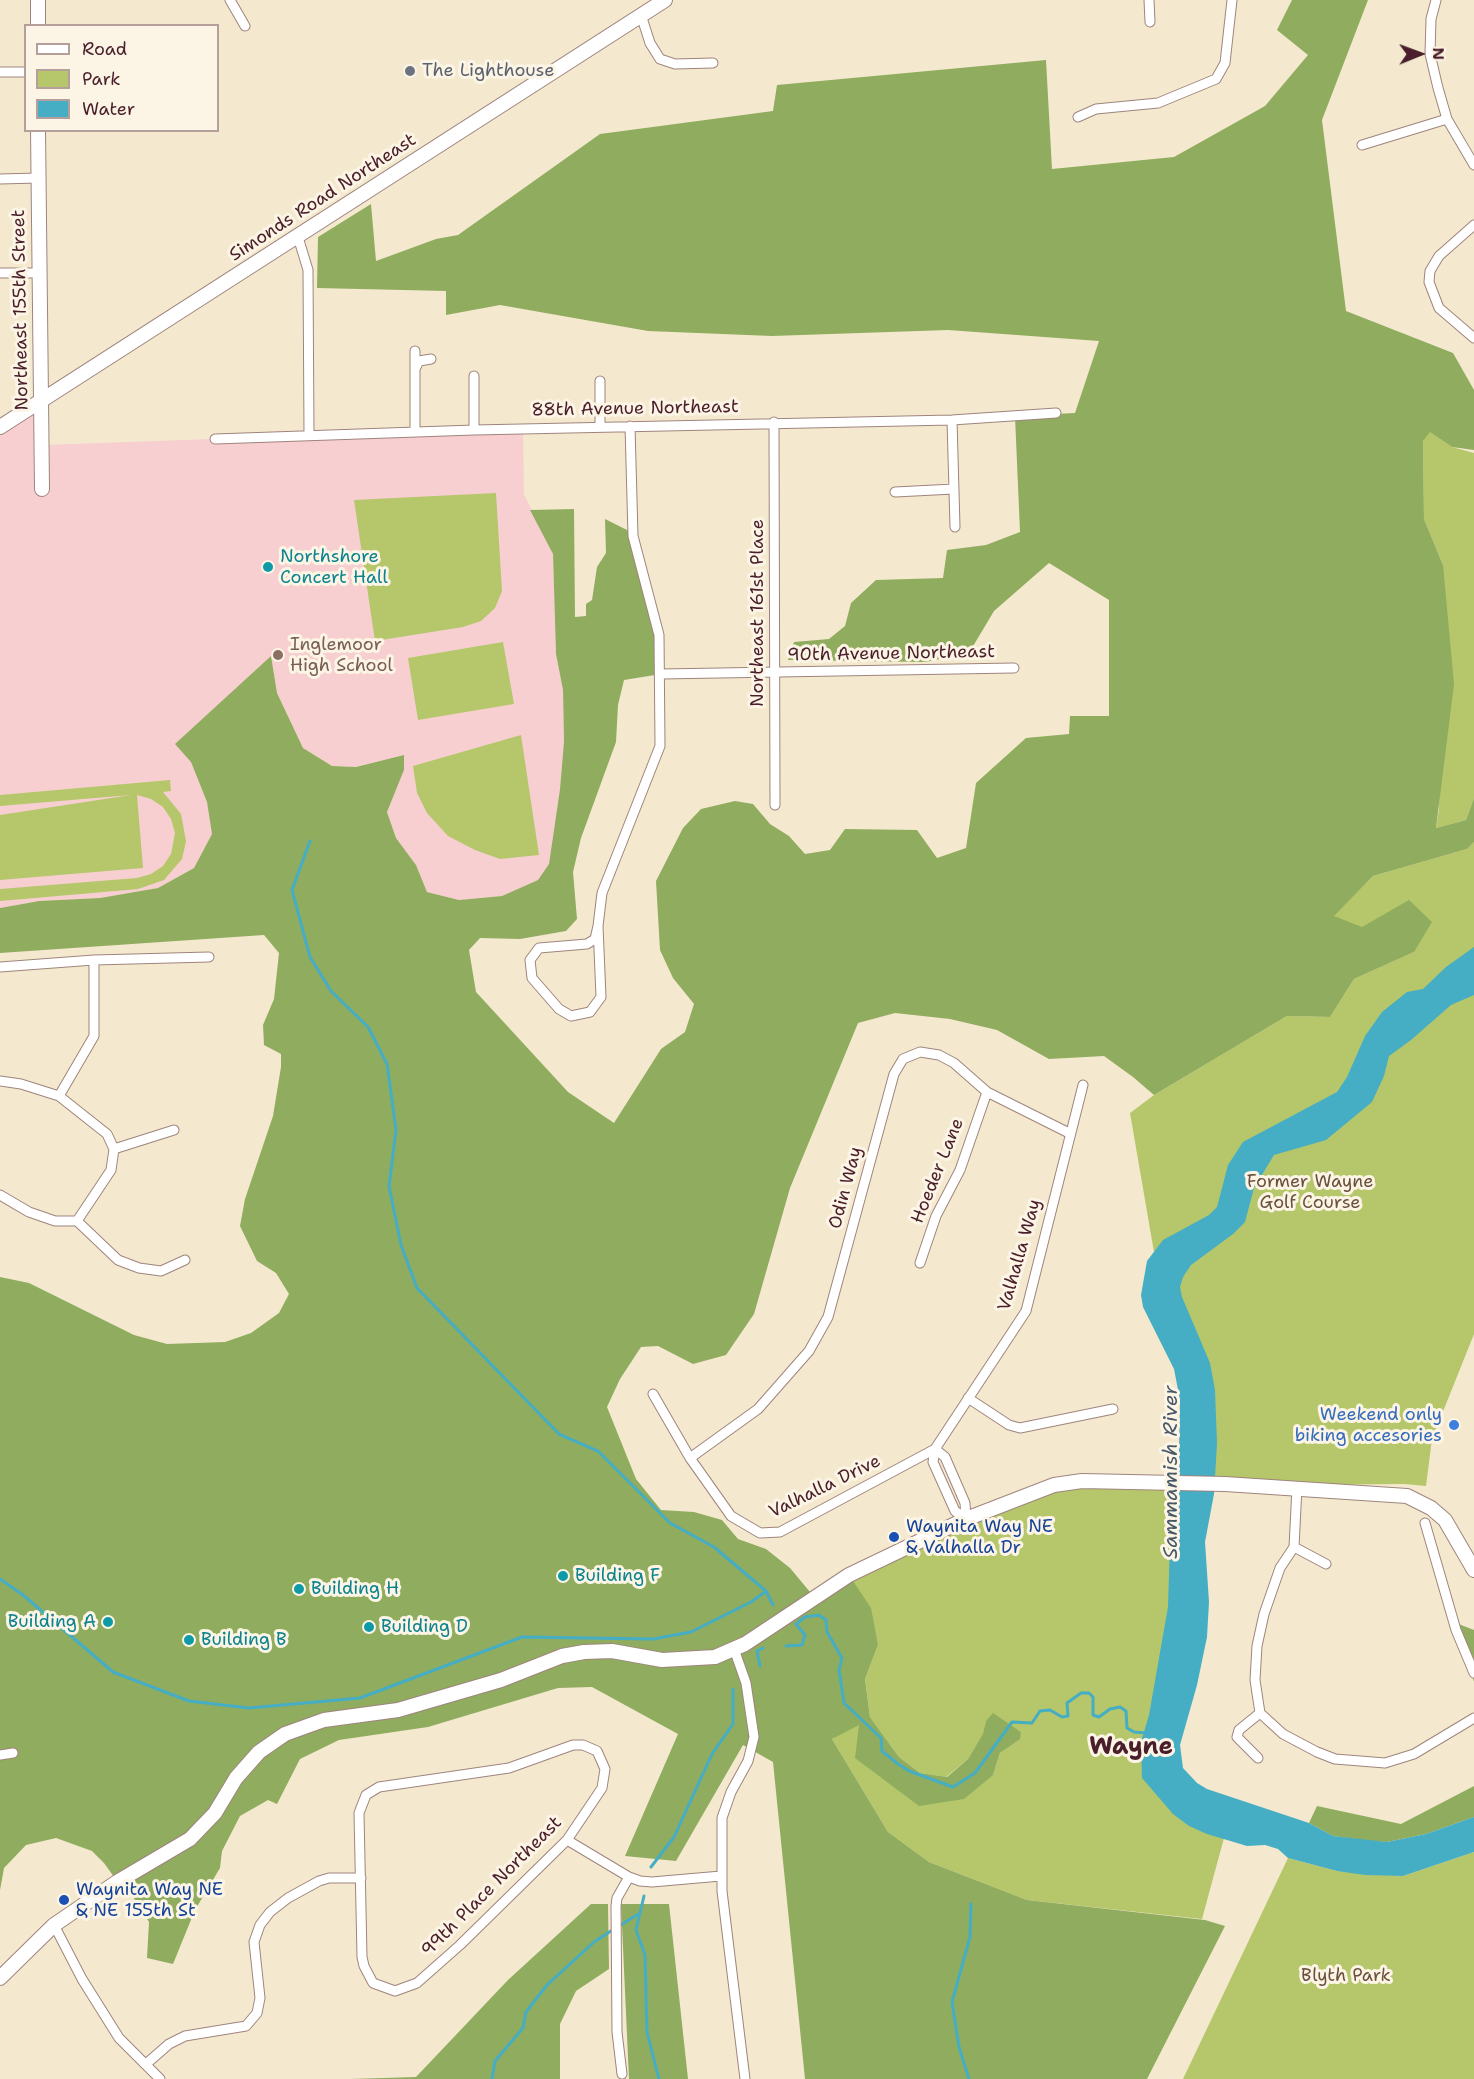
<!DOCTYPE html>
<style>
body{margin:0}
#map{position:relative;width:1474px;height:2079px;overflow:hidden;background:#f4e9cf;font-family:"Shantell Sans",sans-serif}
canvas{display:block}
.legend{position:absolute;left:24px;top:24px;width:195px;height:108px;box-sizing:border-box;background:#fcf5e5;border:2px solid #b59f9b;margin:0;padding:8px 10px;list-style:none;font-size:18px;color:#4a1f2b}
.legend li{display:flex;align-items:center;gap:12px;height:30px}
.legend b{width:30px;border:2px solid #b59f9b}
.north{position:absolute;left:1390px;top:24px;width:60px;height:60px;-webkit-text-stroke:4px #fcf5e5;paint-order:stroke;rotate:89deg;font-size:16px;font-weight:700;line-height:24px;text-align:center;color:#4a1f2b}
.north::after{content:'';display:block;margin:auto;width:21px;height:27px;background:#4a1f2b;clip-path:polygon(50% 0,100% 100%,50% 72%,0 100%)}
</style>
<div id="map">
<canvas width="1474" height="2079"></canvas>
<ul class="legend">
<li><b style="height:8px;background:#fff"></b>Road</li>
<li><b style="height:16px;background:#b5c76a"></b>Park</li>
<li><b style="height:16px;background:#45adc4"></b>Water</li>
</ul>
<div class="north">N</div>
</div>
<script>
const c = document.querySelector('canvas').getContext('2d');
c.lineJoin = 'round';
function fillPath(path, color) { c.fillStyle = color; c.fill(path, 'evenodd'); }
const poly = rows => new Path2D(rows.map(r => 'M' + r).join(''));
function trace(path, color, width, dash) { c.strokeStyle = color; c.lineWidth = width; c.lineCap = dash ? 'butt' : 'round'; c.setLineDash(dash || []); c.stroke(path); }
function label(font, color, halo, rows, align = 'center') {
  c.font = font + ' "Shantell Sans",sans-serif'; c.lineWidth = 6; c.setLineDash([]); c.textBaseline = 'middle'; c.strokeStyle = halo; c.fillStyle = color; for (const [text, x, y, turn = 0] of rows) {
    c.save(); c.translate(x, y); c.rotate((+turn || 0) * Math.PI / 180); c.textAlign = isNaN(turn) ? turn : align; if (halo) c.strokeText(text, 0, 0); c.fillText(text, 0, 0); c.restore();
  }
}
fillPath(poly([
 [40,402,42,445,523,428,524,494,553,554,556,654,563,690,564,741,560,789,549,864,538,880,502,896,459,900,427,892,416,865,396,838,387,812,404,770,404,755,356,767,332,766,303,748,277,693,271,657,191,762,207,802,212,834,194,868,158,888,100,898,39,901,0,908,0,427]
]), '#f7cfd0');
fillPath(poly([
 [1429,431,1452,447,1474,453,1474,798,1466,820,1436,828,1439,809,1443,565,1424,519,1423,441],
 [496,493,502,591,495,608,481,621,463,627,375,641,354,500],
 [503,642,514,704,418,720,408,658],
 [521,735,539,855,500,859,475,850,448,836,427,813,417,793,413,766],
 [170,780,171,791,163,792,181,814,186,841,182,859,164,880,138,889,0,901,0,889,137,878,151,874,163,866,171,854,175,833,171,819,163,807,151,799,137,795,143,868,0,880,0,815,131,795,0,806,0,795],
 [1474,842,1474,1334,1432,1439,1426,1486,1405,1484,1196,1486,1194,1435,1160,1287,1130,1113,1154,1095,1287,1016,1330,1017,1354,979,1414,952,1333,916,1373,876,1467,849],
 [1054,1485,1194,1487,1171,1729,1177,1791,1224,1838,1202,1919,1027,1900,929,1862,888,1832,832,1739,860,1718,921,1779,993,1775,1000,1753,1019,1739,1021,1732,1012,1727,986,1721,984,1734,968,1759,946,1777,920,1773,899,1757,870,1717,865,1679,878,1645,848,1575],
 [1474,1852,1474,2079,1183,2079,1288,1858,1337,1871,1403,1876]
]), '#b5c76a');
fillPath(poly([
 [1292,0,1368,0,1322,120,1346,311,1453,353,1474,390,1474,450,1452,447,1430,432,1423,441,1424,519,1443,565,1454,684,1436,828,1466,820,1474,798,1474,842,1467,849,1373,876,1334,916,1362,927,1409,900,1432,922,1414,952,1354,979,1330,1017,1287,1016,1154,1095,1133,1077,1104,1056,1049,1059,997,1030,950,1019,895,1013,858,1023,790,1188,754,1314,726,1355,693,1364,658,1346,641,1347,620,1379,607,1407,636,1479,661,1510,694,1512,722,1520,738,1539,766,1549,790,1568,815,1598,849,1575,871,1608,878,1645,865,1679,870,1717,899,1757,920,1773,947,1777,968,1759,983,1734,986,1721,993,1713,1021,1732,1020,1739,1000,1753,993,1775,964,1799,919,1806,855,1758,859,1725,832,1739,888,1832,929,1862,1027,1900,1205,1920,1225,1926,1147,2079,805,2079,773,1762,743,1745,676,1861,625,1856,678,1734,592,1687,558,1688,428,1727,339,1740,300,1759,277,1804,268,1800,240,1816,222,1851,220,1868,195,1910,173,1964,147,1958,149,1922,133,1897,115,1884,117,1881,104,1863,92,1851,56,1838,26,1845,4,1868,0,1890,0,1277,29,1283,134,1335,167,1344,225,1342,251,1333,279,1313,289,1294,276,1273,257,1261,240,1226,245,1199,273,1116,281,1067,281,1054,264,1045,263,1025,274,999,279,953,264,935,0,953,0,908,39,901,100,898,158,888,194,868,212,834,207,802,191,762,175,744,271,656,277,693,303,748,332,766,356,767,404,755,404,770,387,812,396,838,416,865,427,892,459,900,502,896,538,880,549,864,560,789,564,741,563,690,556,654,553,554,530,510,574,509,575,617,586,616,586,604,592,600,597,567,606,553,605,519,633,533,659,635,661,674,624,680,618,705,616,742,581,838,573,872,577,919,566,931,520,939,480,938,469,950,476,992,568,1092,614,1123,661,1049,685,1032,694,1004,673,978,660,950,656,881,683,828,701,809,735,801,753,804,770,824,789,836,805,854,830,850,845,829,917,830,937,858,966,848,976,783,1026,738,1069,734,1070,716,1109,716,1109,600,1049,563,994,611,969,653,925,662,788,660,794,642,829,639,845,626,851,603,876,580,943,578,947,550,986,545,1020,532,1015,416,1075,413,1099,341,948,330,772,336,648,331,500,305,446,315,446,291,317,288,318,237,371,204,376,261,436,239,458,235,600,134,773,111,777,85,1046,60,1052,169,1174,157,1265,106,1308,55,1277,30],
 [1456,1623,1474,1630,1474,1682],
 [1474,1786,1474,1817,1426,1834,1387,1842,1369,1841,1333,1836,1309,1823,1317,1806,1401,1824],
 [591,1904,608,1904,609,1969,576,1991,560,2024,560,2079,350,2079,416,2077,508,1980],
 [621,1904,669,1904,688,2079,629,2079]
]), '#90ac5e');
fillPath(poly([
 [1474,947,1474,995,1451,1005,1411,1040,1389,1056,1384,1076,1372,1102,1326,1140,1274,1155,1254,1188,1245,1222,1233,1234,1191,1265,1183,1277,1180,1287,1182,1297,1210,1363,1215,1390,1217,1443,1214,1494,1205,1542,1209,1602,1207,1637,1197,1685,1180,1745,1183,1768,1197,1783,1207,1789,1309,1823,1333,1836,1387,1842,1426,1834,1474,1817,1474,1852,1403,1876,1365,1875,1337,1871,1288,1858,1278,1849,1265,1845,1247,1846,1207,1834,1189,1826,1173,1814,1142,1778,1141,1742,1149,1715,1168,1607,1170,1542,1179,1451,1180,1400,1174,1369,1143,1307,1141,1295,1147,1261,1163,1240,1209,1215,1217,1207,1228,1165,1243,1142,1337,1092,1347,1077,1365,1036,1382,1012,1407,992,1423,989,1446,967]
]), '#45adc4');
trace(poly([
 [310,841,292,890,310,957,331,991,368,1027,387,1064,396,1130,389,1186,401,1245,417,1288,559,1434,598,1451,670,1523,714,1547,766,1591,773,1605],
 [0,1579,23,1595,113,1672,189,1701,249,1708,360,1698,522,1637,653,1639,691,1632,751,1602,765,1592],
 [786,1646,802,1645,805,1635,796,1624,805,1617,819,1615,826,1620,827,1632,842,1658,839,1670,844,1703,881,1738,882,1751,898,1764,909,1771,953,1787,975,1773,1012,1722,1032,1723,1040,1711,1050,1710,1062,1717,1068,1716,1067,1703,1081,1693,1089,1693,1093,1697,1093,1715,1099,1717,1110,1709,1120,1707,1126,1711,1127,1728,1134,1732,1146,1733],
 [760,1666,757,1651,763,1648],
 [651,1867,674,1837,712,1754,733,1724,733,1689],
 [644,1896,636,1930,645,1955,647,2032,659,2079],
 [619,1926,640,1913],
 [492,2079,495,2061,523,2028,526,2012,547,1985,594,1942,614,1929],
 [969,2079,959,2047,952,2002,970,1937,971,1904]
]), '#45adc4', 3);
const street = poly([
 [230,0,245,26],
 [1149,0,1150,22],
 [1436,0,1431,19,1430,54,1438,88,1447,119,1474,165],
 [641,15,650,43,660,59,675,64,713,63],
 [0,72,26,72],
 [1078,117,1096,109,1158,103,1216,79,1225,63,1232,0],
 [1362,145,1447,119],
 [0,179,38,178],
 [1474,225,1439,256,1430,271,1429,282,1439,308,1474,338],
 [298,237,308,270,309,434],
 [0,273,39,273],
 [415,369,419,361,431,359],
 [474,376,474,430],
 [600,381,600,427],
 [952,420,955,527],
 [774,422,775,805],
 [415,431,415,351],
 [215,439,474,430,952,420,1056,413],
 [895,492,954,489],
 [661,674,1014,668],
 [598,926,595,939,587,944,539,948,530,960,532,978,559,1009,571,1016,590,1012,601,997,598,926,602,893,660,746,659,635,633,536,630,426],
 [0,967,94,960,209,957],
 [0,1081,21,1084,59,1096,107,1134,114,1149,111,1170,77,1221],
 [59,1096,94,1036,94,960],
 [114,1149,174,1130],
 [0,1195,29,1212,55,1221,77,1221],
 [77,1221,118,1260,139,1268,161,1271,185,1260],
 [920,1263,936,1216,960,1170,987,1092],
 [653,1394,690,1458,731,1516,760,1533,780,1532,935,1449],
 [968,1398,1009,1425,1020,1428,1113,1409],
 [935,1449,945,1457,965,1503,966,1519],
 [690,1458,758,1409,809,1351,828,1317,894,1074,903,1059,920,1052,939,1055,954,1063,987,1092,1069,1133],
 [1297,1487,1294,1547,1280,1568,1264,1614,1257,1646,1255,1680,1260,1713,1283,1734,1317,1752,1335,1759,1385,1763,1414,1754,1474,1718],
 [966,1519,955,1511,933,1462,935,1449,1026,1311,1083,1085],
 [1425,1523,1456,1630,1474,1673],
 [1294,1547,1326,1564],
 [734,1649,746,1683,754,1737,748,1761,731,1792,722,1818,722,1891,745,2079],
 [573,1745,583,1745,597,1751,605,1769,602,1788,567,1840,460,1945,417,1983,395,1991,373,1983,364,1966,362,1957,359,1813,366,1795,379,1787,509,1768,573,1745],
 [0,1755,13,1753],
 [1258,1758,1237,1737,1239,1730,1260,1713],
 [567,1840,629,1877,640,1881,652,1882,721,1876],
 [54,1925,82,1979,119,2038,160,2079],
 [146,2064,169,2044,185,2036,246,2026,257,2013,260,1998,254,1942,260,1925,270,1912,288,1898,319,1881,329,1878,361,1878],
 [622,2074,617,2032,616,1906,617,1898,629,1877]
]);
const secondary = poly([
 [38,26,38,0],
 [38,130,42,489],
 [0,427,665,0],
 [0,1978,54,1925,117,1882,190,1839,215,1813,236,1778,259,1752,285,1734,324,1720,398,1710,501,1680,562,1656,584,1652,612,1651,662,1660,715,1657,745,1644,849,1575,966,1519,1054,1485,1082,1481,1225,1484,1407,1496,1431,1508,1445,1520,1474,1570]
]);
trace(street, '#9f847d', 11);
trace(secondary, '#9f847d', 16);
trace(street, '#fff', 9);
trace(secondary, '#fff', 14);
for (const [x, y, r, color] of [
 [410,71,6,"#6b7280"],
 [268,567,6,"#0f9aa8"],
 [278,655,6,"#8d6e63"],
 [1454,1425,6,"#3f7fe0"],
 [894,1537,6,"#1a4fb4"],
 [563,1576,6,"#0f9aa8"],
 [299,1589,6,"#0f9aa8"],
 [108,1622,6,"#0f9aa8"],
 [369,1627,6,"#0f9aa8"],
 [189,1640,6,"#0f9aa8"],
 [64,1900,6,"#1a4fb4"]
]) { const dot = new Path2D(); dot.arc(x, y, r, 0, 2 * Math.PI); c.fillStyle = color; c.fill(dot); trace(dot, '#fcf5e5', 2); }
label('18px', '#5b616d', '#fcf5e5', [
 ["The Lighthouse",422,71]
], 'left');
label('18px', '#4a1f2b', '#fcf5e5', [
 ["Simonds Road Northeast",323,198,-33],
 ["Northeast 155th Street",21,310,-91],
 ["88th Avenue Northeast",635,409,-1],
 ["Northeast 161st Place",758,613,-90],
 ["90th Avenue Northeast",891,654,-1],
 ["Hoeder Lane",938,1171,-68],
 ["Odin Way",846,1188,-75],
 ["Valhalla Way",1020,1255,-74],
 ["Valhalla Drive",825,1487,-26],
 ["99th Place Northeast",492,1887,-45]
]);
label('18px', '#0d838f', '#fcf5e5', [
 ["Northshore",280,557],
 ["Concert Hall",280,578],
 ["Building F",575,1576],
 ["Building H",311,1589],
 ["Building A",96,1622,"right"],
 ["Building D",381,1627],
 ["Building B",201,1640]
], 'left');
label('18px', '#785e54', '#fcf5e5', [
 ["Inglemoor",290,645],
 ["High School",290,666]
], 'left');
label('18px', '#6a513e', '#fcf5e5', [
 ["Former Wayne",1310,1182],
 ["Golf Course",1310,1203],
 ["Blyth Park",1346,1976]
]);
label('18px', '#366cbe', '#fcf5e5', [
 ["Weekend only",1442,1415],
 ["biking accesories",1442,1436]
], 'right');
label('18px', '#164399', '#fcf5e5', [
 ["Waynita Way NE",906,1527],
 ["& Valhalla Dr",906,1548],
 ["Waynita Way NE",76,1890],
 ["& NE 155th St",76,1911]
], 'left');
label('italic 20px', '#485868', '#fcf5e5', [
 ["Sammamish River",1172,1472,-90]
]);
label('bold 24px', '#4a1f2b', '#fcf5e5', [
 ["Wayne",1131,1748]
]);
</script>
